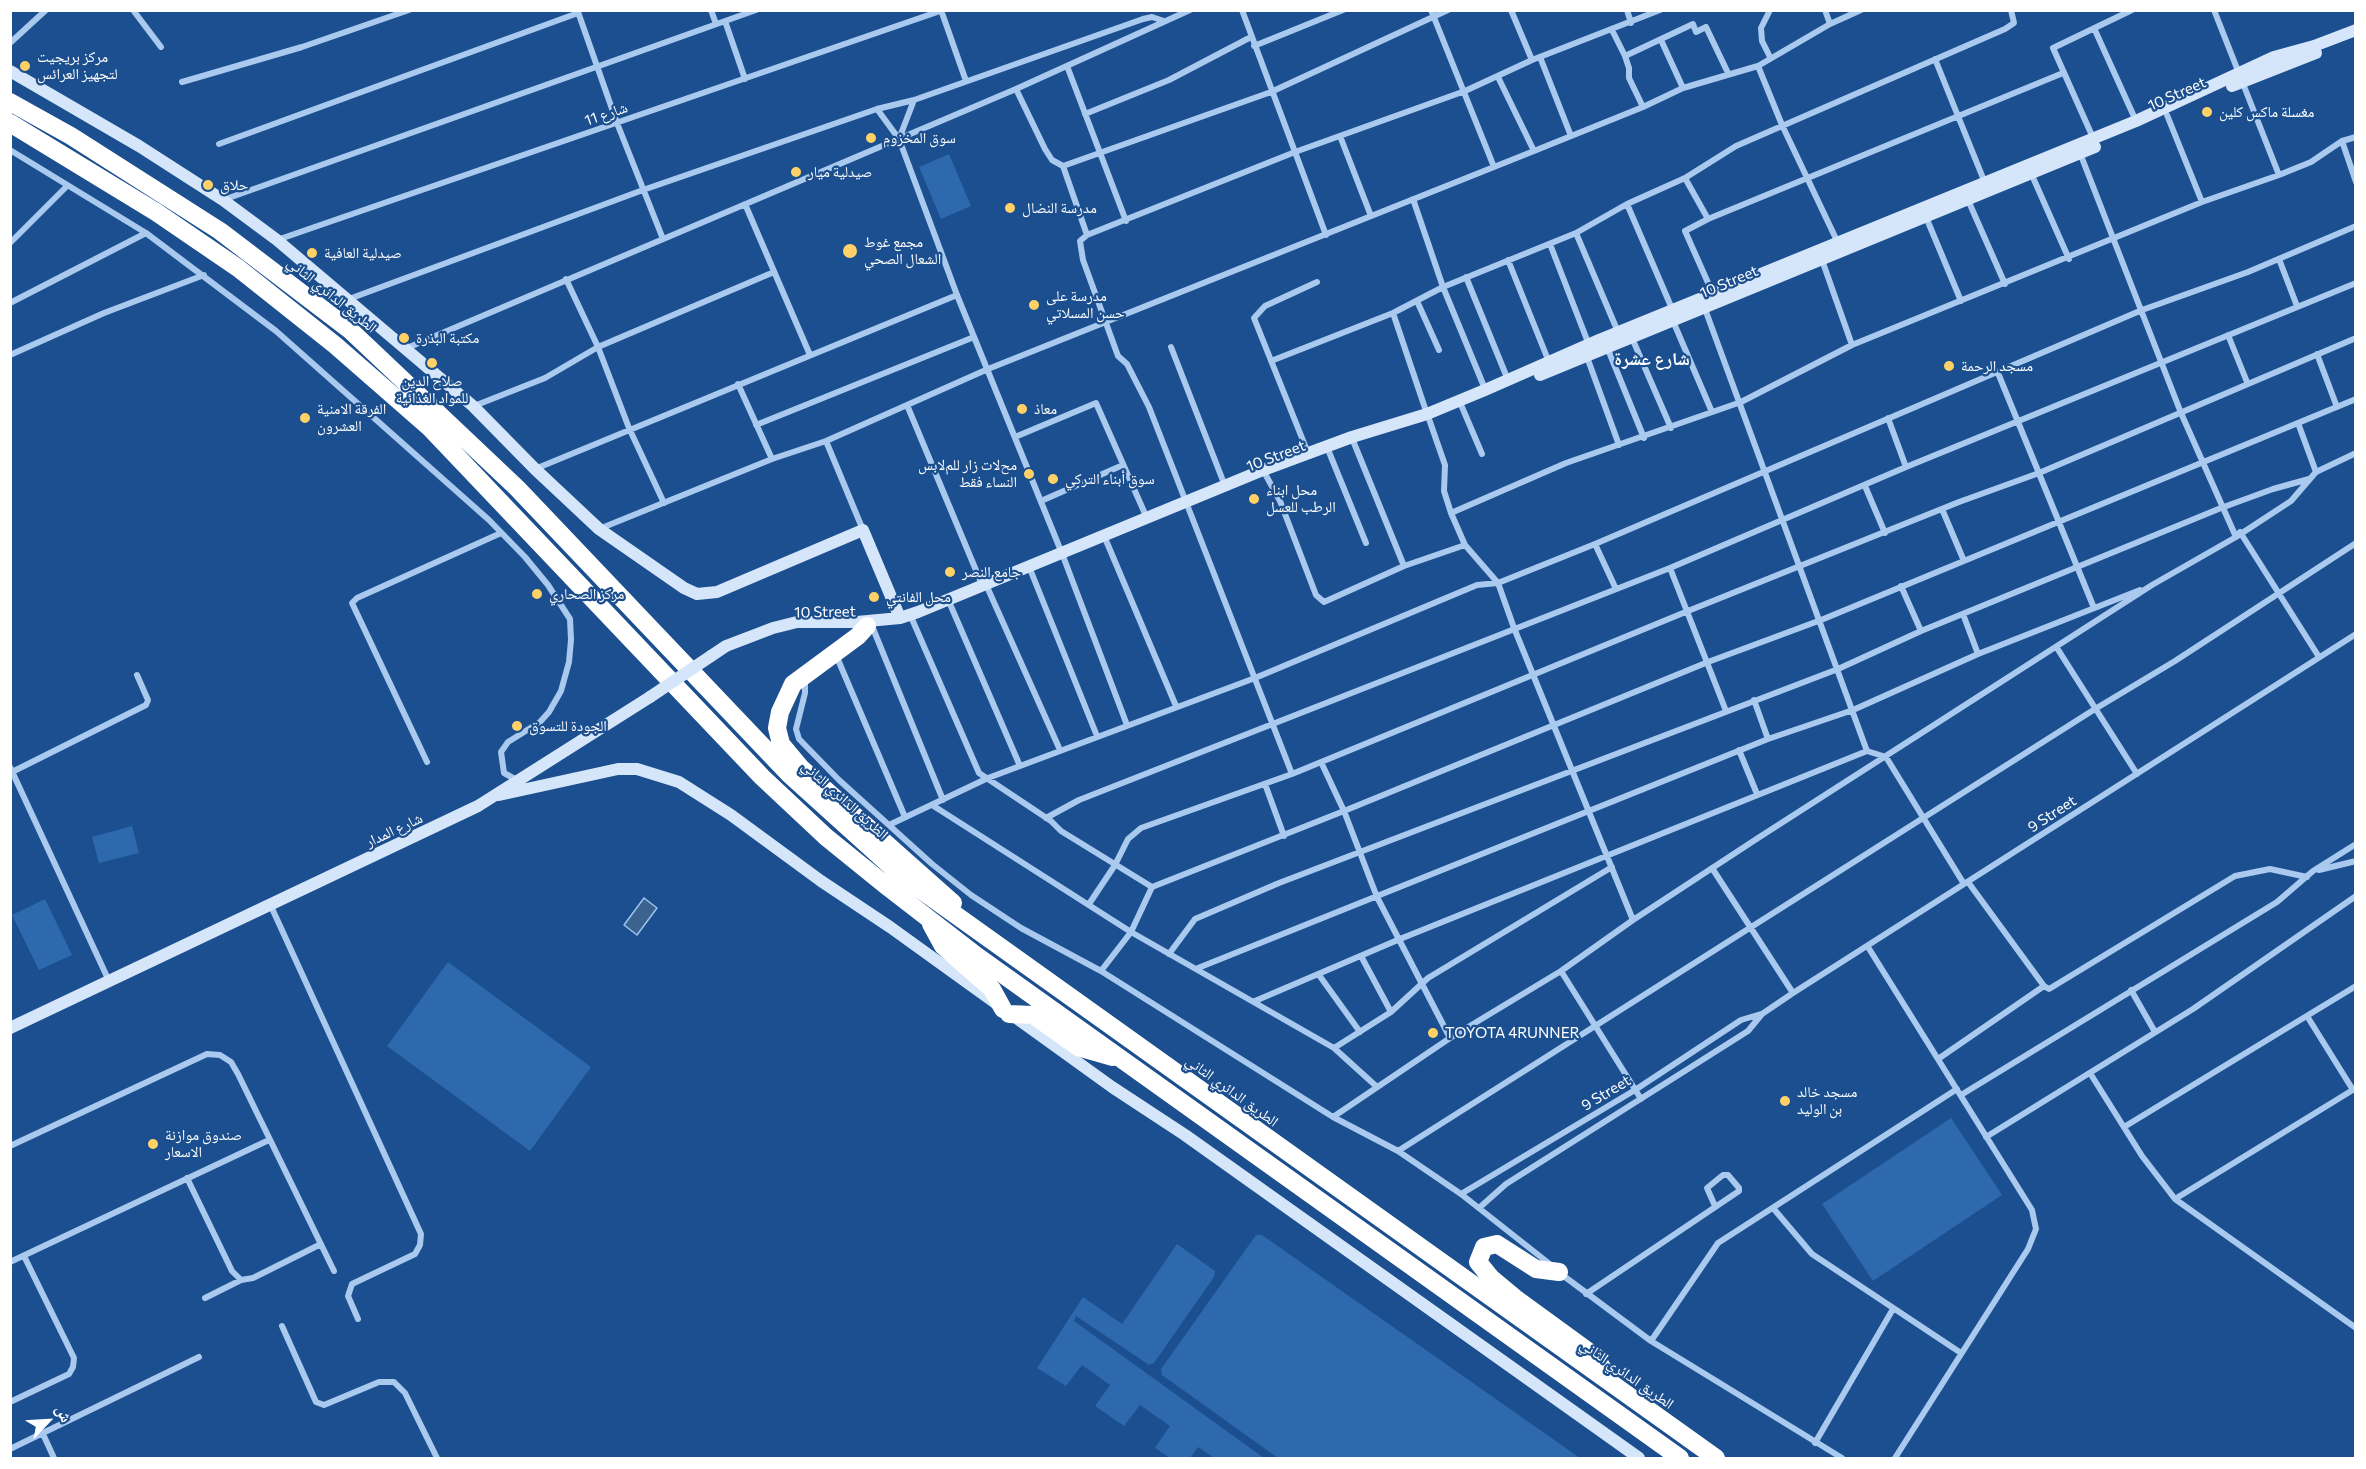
<!DOCTYPE html>
<meta charset="utf-8">
<style>
body{margin:0}
#map{position:relative;width:2366px;height:1469px;overflow:hidden;background:#1b4f8f;font-family:Commissioner,"Noto Naskh Arabic",sans-serif}
canvas{display:block}
.frame{position:absolute;inset:0;border:12px solid #fff;pointer-events:none}
.north{position:absolute;left:18px;top:1391px;width:60px;height:60px;-webkit-text-stroke:4px #1b4f8f;paint-order:stroke;rotate:65deg;font-size:16px;font-weight:700;line-height:24px;text-align:center;color:#fff}
.north::after{content:'';display:block;margin:auto;width:21px;height:27px;background:#fff;clip-path:polygon(50% 0,100% 100%,50% 72%,0 100%)}
</style>
<div id="map">
<canvas width="2366" height="1469"></canvas>
<div class="frame"></div>
<div class="north">ش</div>
</div>
<script>
const c = document.querySelector('canvas').getContext('2d');
c.lineJoin = 'round';
function fillPath(path, color) { c.fillStyle = color; c.fill(path, 'evenodd'); }
const poly = rows => new Path2D(rows.map(r => 'M' + r).join(''));
function trace(path, color, width, dash) { c.strokeStyle = color; c.lineWidth = width; c.lineCap = dash ? 'butt' : 'round'; c.setLineDash(dash || []); c.stroke(path); }
function label(font, color, halo, rows, align = 'center') {
  c.font = font + ' Commissioner,"Noto Naskh Arabic",sans-serif'; c.lineWidth = 4.5; c.setLineDash([]); c.textBaseline = 'middle'; c.strokeStyle = halo; c.fillStyle = color; for (const [text, x, y, turn = 0] of rows) {
    c.save(); c.translate(x, y); c.rotate((+turn || 0) * Math.PI / 180); c.textAlign = isNaN(turn) ? turn : align; if (halo) c.strokeText(text, 0, 0); c.fillText(text, 0, 0); c.restore();
  }
}
fillPath(poly([
 [949,154,971,206,941,219,919,167],
 [132,826,139,853,99,863,92,837],
 [45,899,72,955,39,970,12,915],
 [448,962,591,1067,530,1151,387,1046],
 [1951,1118,2002,1195,1873,1281,1822,1204],
 [1256,1235,1262,1235,1580,1458,1278,1458,1162,1375,1161,1369],
 [1177,1244,1215,1271,1214,1277,1154,1363,1149,1365,1076,1316,1074,1321,1264,1458,1214,1458,1198,1447,1190,1458,1170,1458,1155,1448,1170,1426,1140,1405,1124,1426,1095,1406,1110,1385,1082,1365,1066,1386,1037,1368,1083,1297,1122,1324]
]), '#2e69ad');
const water = poly([
 [644,898,657,908,637,935,624,925,644,898]
]);
fillPath(water, '#3c6290');
trace(water, '#9cc4f0', 1.5);
trace(poly([
 [133,10,161,47],
 [711,10,716,24],
 [941,10,966,81],
 [1242,10,1326,235],
 [1431,10,1494,167],
 [1511,10,1532,60],
 [1627,10,1631,23],
 [1770,10,1761,28,1762,41,1770,57],
 [1825,10,1830,24],
 [2214,10,2279,175],
 [578,12,617,123,663,239],
 [725,21,745,79],
 [2094,28,2136,121],
 [1612,30,1625,56,1629,68,1629,78,1643,107],
 [1661,40,1683,88],
 [10,43,46,10],
 [1254,46,1343,10],
 [1625,56,1693,24,1696,32,1706,27,1728,73],
 [1540,57,1571,136],
 [1935,59,1985,183],
 [1067,66,1126,221],
 [1758,66,1782,125,1838,243],
 [1498,77,1534,151],
 [182,82,302,47,409,10],
 [1016,89,1045,149,1052,160,1063,166,1087,235],
 [877,109,899,139,957,295,1063,556,1127,725],
 [1085,114,1169,80,1251,37],
 [2167,115,2202,202],
 [1340,136,1371,216],
 [899,139,914,100],
 [2094,140,2053,48,2132,10],
 [2342,141,2356,182],
 [219,144,578,13],
 [10,150,146,233,276,331,489,520,525,557,548,585,570,619,571,640,569,662,561,691,549,712,540,722,508,742,501,752,504,773,517,780],
 [2080,153,2181,413,2236,537],
 [1063,166,1271,92,1448,10],
 [2031,173,2069,259],
 [1685,178,1708,219,2063,73],
 [1413,199,1443,287,1485,389],
 [223,200,756,10],
 [1968,200,2005,284],
 [745,204,810,355],
 [1627,204,1673,311],
 [1926,217,1961,301],
 [1708,219,1685,231,1713,294],
 [1576,233,1618,332],
 [277,240,943,10],
 [10,243,67,186],
 [1550,244,1589,345],
 [2279,259,2297,306],
 [1508,260,1549,362],
 [1822,260,1852,345],
 [1466,277,1508,380],
 [566,279,598,347,629,428,664,503],
 [349,299,643,190,877,109,914,100,1143,19,1152,17,1164,21],
 [1417,301,1439,350],
 [10,303,146,233],
 [1705,309,1867,751],
 [1393,313,1427,414],
 [1673,321,1712,412],
 [2228,335,2247,382],
 [1632,338,1671,428],
 [1171,347,1225,486],
 [1607,347,1644,438],
 [407,348,1016,89,1190,10],
 [2317,354,2337,407],
 [10,355,104,313,204,275],
 [1587,357,1619,445],
 [1271,361,1393,313,1443,287,1576,233,1627,204,1685,178,1736,146,2005,29,2014,23,2011,10],
 [1998,373,2094,608],
 [738,384,772,459],
 [907,405,983,587],
 [474,406,545,378,598,347,774,272],
 [1462,407,1482,454],
 [1888,418,1906,467],
 [1429,419,1445,465,1444,491,1451,513,1465,545,1498,583,1514,628,1633,920],
 [2298,423,2316,472],
 [756,425,974,337],
 [1015,437,1096,403,1146,516],
 [826,441,863,530],
 [1354,443,1404,566],
 [1329,452,1366,543],
 [1308,453,1254,318,1265,306,1317,282],
 [535,469,957,295],
 [1263,470,1280,501,1316,595,1324,602,1404,566,1465,545],
 [1865,486,1885,533],
 [1041,501,1123,465],
 [1942,509,1964,561],
 [1451,513,1566,463,1741,402,1852,345,2202,202,2279,175,2311,162,2342,141,2356,137],
 [599,529,772,459,826,441,988,369,1534,151,1643,107,1683,88,1758,66,1830,24,1861,10],
 [2240,532,2319,657],
 [1105,538,1176,706],
 [1595,544,1616,589],
 [1670,568,1726,711],
 [1030,569,1097,736],
 [1901,586,1921,631],
 [988,589,1060,750],
 [950,604,1020,766],
 [1963,614,1978,654],
 [912,619,979,773,1051,821,1061,831,1152,887],
 [872,626,943,800],
 [2057,648,2137,774],
 [836,655,905,817],
 [805,680,805,693,796,729,799,739,839,780,932,864,971,895,1021,928,1101,971,1333,1117,1398,1151],
 [1754,700,1768,739],
 [1739,750,1757,794],
 [427,762,352,603,357,598,501,533],
 [1321,762,1344,811,1377,897,1450,1038],
 [10,767,109,981],
 [10,773,146,705,148,700,137,675],
 [1292,774,1149,407,1127,364,1118,356,1083,260,1080,241,1087,235,1295,152,1465,91,1532,60,1660,10],
 [1265,784,1284,836],
 [932,805,1131,932,1334,1048,1376,1086],
 [1046,818,1079,800,1670,568,1906,467,2356,283],
 [889,825,988,778,1255,678,1477,585,1498,583,1595,544,2142,310,2248,272,2356,226],
 [1712,868,1793,993],
 [2319,870,2356,861],
 [1968,882,2044,986],
 [270,904,421,1234,420,1245,415,1254,352,1284,348,1296,358,1319],
 [1089,904,1115,865,1128,839,1141,828,1292,774,1688,611,1959,502,2039,473,2356,338],
 [1868,947,2032,1210,2036,1229,2028,1249,1895,1458],
 [1169,954,1195,919,1279,883,1838,669,1921,631,2221,508,2273,489,2309,479],
 [1361,956,1391,1012],
 [1198,968,1768,739,1853,710,1978,654,2140,590],
 [1101,971,1131,932,1152,887,1344,811,1708,662,1821,620,2356,399],
 [1561,971,1641,1099],
 [1319,975,1360,1032],
 [2131,990,2155,1032],
 [1255,1001,1400,939,1867,751,1886,757,1964,884],
 [2307,1016,2353,1090],
 [1334,1048,1391,1012,1428,978,1612,867],
 [1938,1059,2044,986,2049,989,2235,876,2270,869,2307,877],
 [2090,1073,2142,1156,2175,1199,2356,1328],
 [1961,1095,2277,902,2313,871,2356,844],
 [1333,1117,1450,1038,1561,971,1633,920,1758,838,2152,585,2236,537,2291,501,2316,472,2356,453],
 [2124,1127,2356,986],
 [1986,1137,2193,1009,2356,896],
 [10,1146,207,1054,220,1055,231,1062,238,1074,334,1271],
 [187,1178,232,1271,241,1280,253,1278,321,1244],
 [1461,1194,1635,1090,1741,1020,1761,1014],
 [2175,1199,2356,1088],
 [1479,1208,1506,1184,1748,1031,1762,1014,1793,993,2356,634],
 [1773,1208,1812,1254,1961,1353],
 [10,1262,269,1140],
 [1551,1265,1461,1194,1398,1151,2095,709,2175,661,2356,543],
 [1561,1274,1651,1341,1842,1458],
 [1586,1294,1739,1191,1739,1188,1728,1175,1723,1175,1707,1188,1715,1206],
 [205,1298,241,1280],
 [282,1326,316,1402,324,1405,379,1382,394,1382,405,1393,437,1458],
 [1651,1341,1718,1243,1957,1089],
 [10,1402,69,1374,73,1367,74,1358,24,1256],
 [43,1434,54,1458],
 [1815,1443,1893,1309],
 [10,1449,199,1357]
]), '#a9c9ee', 6);
trace(poly([
 [10,71,139,146,223,200,277,240,473,406,535,469,599,529,684,588,697,594,717,592,863,530,900,618],
 [2232,86,2316,53],
 [1540,375,2095,147],
 [711,656,726,646,773,628,797,622,857,622,900,618,918,612,1263,470,1352,437,1427,414,1485,390,1599,340,2136,121,2274,57,2314,46,2356,30],
 [499,795,618,769,637,769,679,782,731,815,821,881,890,927,1112,1087,1185,1135,1639,1458],
 [10,1028,478,806,650,697]
]), '#d6e6fa', 12);
trace(poly([
 [10,102,71,136,220,231,350,330,517,488,789,774,904,878,1716,1458],
 [10,123,156,212,238,268,335,345,430,428,762,777,826,837,889,888,977,956,1680,1458],
 [867,626,858,636,793,684,780,712,777,728,781,744,801,768,953,903],
 [931,924,943,946,992,989,1003,1009],
 [1009,1014,1033,1015,1078,1047,1113,1057],
 [1559,1272,1536,1269,1497,1244,1484,1247,1478,1262,1491,1278,1515,1298,1596,1357,1608,1378]
]), '#fff', 18);
trace(poly([
 [650,697,711,656]
]), '#d6e6fa', 12);
for (const [x, y, r, color] of [
 [25,66,6,"#ffd166"],
 [2207,112,6,"#ffd166"],
 [871,138,6,"#ffd166"],
 [796,172,6,"#ffd166"],
 [208,185,6,"#ffd166"],
 [1010,208,6,"#ffd166"],
 [850,251,8,"#ffd166"],
 [312,253,6,"#ffd166"],
 [1034,305,6,"#ffd166"],
 [404,338,6,"#ffd166"],
 [432,363,6,"#ffd166"],
 [1949,366,6,"#ffd166"],
 [1022,409,6,"#ffd166"],
 [305,418,6,"#ffd166"],
 [1029,474,6,"#ffd166"],
 [1053,479,6,"#ffd166"],
 [1254,499,6,"#ffd166"],
 [950,572,6,"#ffd166"],
 [537,594,6,"#ffd166"],
 [874,597,6,"#ffd166"],
 [517,726,6,"#ffd166"],
 [1433,1033,6,"#ffd166"],
 [1785,1101,6,"#ffd166"],
 [153,1144,6,"#ffd166"]
]) { const dot = new Path2D(); dot.arc(x, y, r, 0, 2 * Math.PI); c.fillStyle = color; c.fill(dot); trace(dot, '#1b4f8f', 2); }
label('15px', '#fff', '#1b4f8f', [
 ["مركز بريجيت",37,57],
 ["لتجهيز العرائس",37,74],
 ["مغسلة ماكس كلين",2219,112],
 ["سوق المخزوم",883,138],
 ["صيدلية ميار",808,172],
 ["حلاق",220,185],
 ["مدرسة النضال",1022,208],
 ["مجمع غوط",864,242],
 ["الشعال الصحي",864,259],
 ["صيدلية العافية",324,253],
 ["مدرسة على",1046,296],
 ["حسن المسلاتي",1046,313],
 ["مكتبة البذرة",416,338],
 ["مسجد الرحمة",1961,366],
 ["صلاح الدين",432,381,"center"],
 ["للمواد الغذائية",432,398,"center"],
 ["الفرقة الامنية",317,409],
 ["العشرون",317,426],
 ["معاذ",1034,409],
 ["محﻻت زار للمﻻبس",1017,465,"right"],
 ["النساء فقط",1017,482,"right"],
 ["سوق أبناء التركي",1065,479],
 ["محل ابناء",1266,490],
 ["الرطب للعسل",1266,507],
 ["جامع النصر",962,572],
 ["مركز الصحاري",549,594],
 ["محل الفانتي",886,597],
 ["الجودة للتسوق",529,726],
 ["TOYOTA 4RUNNER",1445,1033],
 ["مسجد خالد",1797,1092],
 ["بن الوليد",1797,1109],
 ["صندوق موازنة",165,1135],
 ["الاسعار",165,1152]
], 'left');
label('15px', '#fff', '#1b4f8f', [
 ["10 Street",2177,94,-24],
 ["شارع 11",606,114,-19],
 ["10 Street",1729,282,-23],
 ["الطريق الدائري الثاني",332,295,39],
 ["10 Street",1276,456,-21],
 ["10 Street",825,612,-1],
 ["الطريق الدائري الثاني",845,800,42],
 ["9 Street",2052,814,-33],
 ["شارع المدار",394,830,-25],
 ["الطريق الدائري الثاني",1232,1091,36],
 ["9 Street",1606,1093,-31],
 ["الطريق الدائري الثاني",1627,1374,35]
]);
label('bold 18px', '#fff', '#1b4f8f', [
 ["شارع عشرة",1652,359]
]);
</script>
